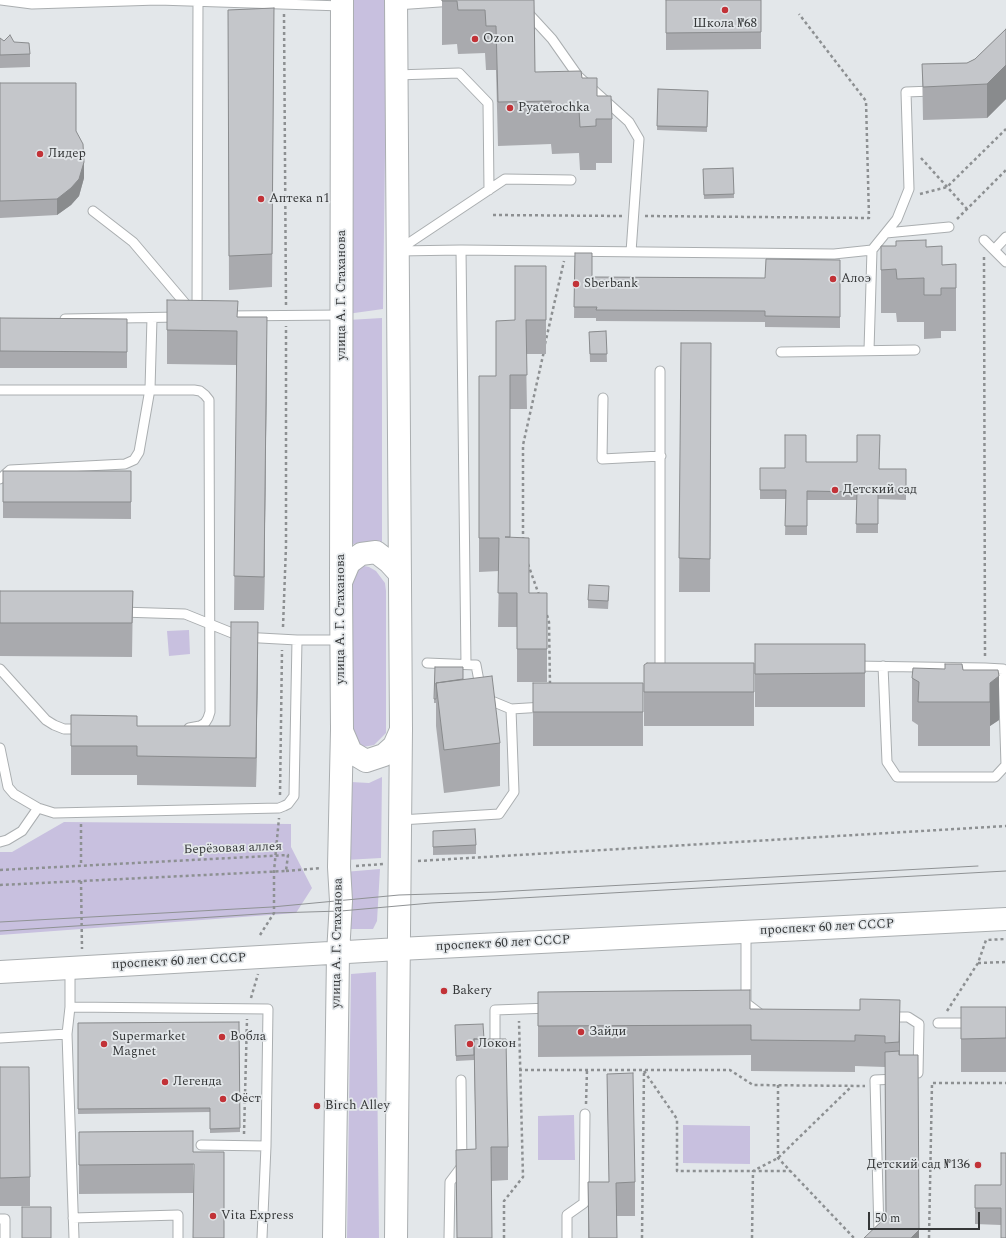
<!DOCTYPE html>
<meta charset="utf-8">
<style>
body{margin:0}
#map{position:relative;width:1006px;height:1238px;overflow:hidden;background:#e3e7ea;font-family:Spectral,serif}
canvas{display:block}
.scale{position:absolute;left:868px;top:1212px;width:112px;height:18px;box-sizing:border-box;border:2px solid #353738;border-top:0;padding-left:5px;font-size:12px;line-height:14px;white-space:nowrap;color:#353738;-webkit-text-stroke:3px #e3e7ea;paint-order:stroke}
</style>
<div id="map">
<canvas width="1006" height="1238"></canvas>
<div class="scale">50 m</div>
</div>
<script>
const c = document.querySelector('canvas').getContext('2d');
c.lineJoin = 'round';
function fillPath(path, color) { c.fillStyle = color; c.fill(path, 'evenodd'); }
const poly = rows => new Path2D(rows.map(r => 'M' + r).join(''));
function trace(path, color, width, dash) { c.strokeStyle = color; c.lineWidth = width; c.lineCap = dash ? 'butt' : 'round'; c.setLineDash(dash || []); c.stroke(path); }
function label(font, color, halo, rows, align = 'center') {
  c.font = font + ' Spectral,serif'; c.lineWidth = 3.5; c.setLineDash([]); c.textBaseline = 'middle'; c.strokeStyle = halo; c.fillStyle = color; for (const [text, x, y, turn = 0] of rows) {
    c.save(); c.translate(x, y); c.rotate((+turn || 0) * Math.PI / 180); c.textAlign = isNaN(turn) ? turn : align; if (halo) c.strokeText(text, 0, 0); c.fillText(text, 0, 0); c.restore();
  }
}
fillPath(poly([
 [348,0,387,0,383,309,347,314],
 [382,318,382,548,371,543,360,542,351,545,348,320],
 [360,565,369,567,376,571,385,583,386,591,386,733,374,745,363,747,352,740,351,570],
 [189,630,190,654,169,656,167,631],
 [382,777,381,858,345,860,351,782,369,783],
 [64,822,291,824,291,847,312,888,296,913,0,935,0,852,12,852],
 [380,869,377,921,373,929,351,929,346,926,344,872],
 [376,972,379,1238,347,1238,351,974],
 [574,1115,575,1160,538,1160,538,1116],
 [683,1125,750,1126,750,1164,683,1163]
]), '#c8c0df');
const lane = poly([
 [1,0,32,4,158,0,342,6],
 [396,5,454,1],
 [525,12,529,14,552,39,578,76,629,122,639,139,631,252],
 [396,75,459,73,488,103,489,190],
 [93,211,133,242,189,308],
 [886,233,949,227],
 [984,240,1006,262],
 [400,249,505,179,571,180],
 [461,250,466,664],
 [994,250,1006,237],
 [398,251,461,250,834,254,872,250,897,219,909,189,906,92,933,91],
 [197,311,198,1],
 [225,316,342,315],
 [65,319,179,317],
 [869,350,872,250],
 [781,352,915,350],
 [0,390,194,390,200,391,205,395,209,400,210,712,208,718,205,723,200,726,189,728],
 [603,398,602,459,661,456],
 [0,479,10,470,125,464,134,460,139,452,150,389,152,318],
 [121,612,185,614,242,637,297,640],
 [427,663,476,665,482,697,511,709],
 [854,666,985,668,1003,669,1006,765,995,777,897,777,887,762,883,666],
 [0,669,46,720,54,725,64,729,82,729],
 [660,674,660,371],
 [0,748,8,787,14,794,38,808,54,813,279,808,284,806,288,804,294,796,297,640,341,640],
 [400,820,499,814,514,792,511,709,544,707],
 [0,842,7,840,22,831,38,808],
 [746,932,746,1003,763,1016],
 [70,968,70,1007,67,1034,74,1238],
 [70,1007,268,1009,266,1146,201,1145],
 [890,1017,908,1017,919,1024,918,1073],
 [938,1023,973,1023],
 [0,1038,67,1034],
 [495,1051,495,1010,550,1008],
 [73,1218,178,1215,178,1238],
 [0,1219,5,1219,5,1238],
 [262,1238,266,1146],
 [449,1238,450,1182,462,1166,461,1080],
 [567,1238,567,1215,584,1203,585,1114],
 [877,1238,879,1233,875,1080,896,1079]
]);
const secondary = poly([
 [396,0,401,729,396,1238],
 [341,582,349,563,361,554,376,552,389,562,400,574],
 [342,731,351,752,366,761,384,755,394,746,401,730],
 [0,972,399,949,1006,919],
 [334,1238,338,954,341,901,339,867,342,730,341,582,342,0]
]);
trace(lane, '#aaaeb0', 11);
trace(secondary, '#aaaeb0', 24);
trace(poly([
 [284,14,286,305],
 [921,158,967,209],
 [920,194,947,187,1006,129],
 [493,215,622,216],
 [645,216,869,218,866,101,799,14],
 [957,219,1006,170],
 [984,257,985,658],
 [545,344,564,261],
 [523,540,523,445,544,351],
 [528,564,539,595],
 [547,615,549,622,550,685],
 [283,627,286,546,286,326],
 [280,795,282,650],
 [81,824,81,866],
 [418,861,1006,826],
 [356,866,383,864],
 [0,870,288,855,286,871,0,885],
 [286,871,321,868],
 [81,881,82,949],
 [260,935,274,913,274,871,279,818],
 [978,963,1006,962],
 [251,998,258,974],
 [947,1011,978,963,986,940,1006,939],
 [519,1070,730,1070,753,1085,865,1086],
 [644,1071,677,1119,677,1171,790,1171],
 [778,1085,778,1158,854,1238],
 [586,1104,587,1070],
 [244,1134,247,1019],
 [504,1238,504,1201,523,1177,519,1021],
 [642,1238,644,1071],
 [752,1238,753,1171,778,1158,852,1086],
 [929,1238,932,1083,1006,1083]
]), '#8d9092', 2.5, [3, 3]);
trace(lane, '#fff', 9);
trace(secondary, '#fff', 22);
trace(poly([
 [0,922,272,907,399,895,495,892,978,866],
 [0,931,274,913,341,911,431,903,1006,871]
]), '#8f9294', 1);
fillPath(poly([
 [442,0,534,0,535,72,582,78,597,96,612,119,612,163,596,163,596,170,580,170,579,153,552,154,551,144,498,146,496,70,486,70,485,53,458,54,457,44,442,45],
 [666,0,761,0,761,49,666,50],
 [274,8,272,287,229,290,228,10],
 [1006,29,1006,99,987,118,923,120,922,64,967,63,975,59],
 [0,38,4,41,14,42,30,54,30,67,0,68],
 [0,83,76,131,84,178,79,196,71,205,57,215,0,218],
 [658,89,708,91,707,132,657,130],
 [733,168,734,198,704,199,703,169],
 [881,246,926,247,942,265,956,288,956,331,941,331,941,338,924,339,924,322,897,322,896,313,881,313],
 [575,253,592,277,765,278,840,260,840,328,765,327,765,322,596,321,596,318,574,318],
 [546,266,546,354,526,354,527,409,510,409,510,538,529,593,547,593,547,682,517,682,517,627,498,627,499,571,479,572,479,376,496,376,515,320],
 [238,317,267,351,264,610,234,610,237,365,167,364,167,330],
 [0,318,127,319,127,368,0,368],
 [606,331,607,362,590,362,589,332],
 [681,343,711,343,710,592,679,592],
 [806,462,879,469,906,469,906,500,878,499,878,533,856,533,857,500,807,500,807,535,785,535,786,499,760,499,760,490,785,468],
 [3,471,131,471,131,519,3,518],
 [0,591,133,591,132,657,0,656],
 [609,594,608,609,588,608,588,600],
 [755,644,865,644,865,707,755,707],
 [258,651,256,787,137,785,137,775,71,775,71,715,137,726,230,726],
 [754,663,754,726,644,726,644,665],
 [435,667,463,679,500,743,500,786,444,793,436,726,436,703,434,703],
 [963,670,998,670,999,720,990,726,990,746,918,746,918,725,912,721,912,678],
 [533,683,643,683,643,746,533,746],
 [433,831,476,845,476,854,433,855],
 [538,992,750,1009,900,1031,900,1055,919,1238,886,1217,885,1067,855,1066,855,1072,751,1071,751,1055,538,1057],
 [961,1007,1006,1007,1006,1072,961,1072],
 [239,1022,240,1132,210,1133,210,1112,78,1114,78,1023],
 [455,1025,484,1039,508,1147,508,1180,491,1181,492,1238,457,1238,456,1150,476,1149,474,1060,456,1061],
 [0,1067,30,1177,30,1206,0,1206],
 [607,1074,635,1182,635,1216,617,1216,617,1238,588,1238,588,1182,609,1182],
 [193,1131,193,1193,79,1194,79,1132],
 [1001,1153,1001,1225,975,1224,975,1185,1001,1185]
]), '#a9aaae');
fillPath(poly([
 [1006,65,1006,99,987,118,987,84],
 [84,162,84,178,79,196,71,205,57,215,57,199],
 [267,317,267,351,264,610,264,577],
 [258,622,258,651,256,787,256,758],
 [999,676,999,720,990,726,990,746,990,683],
 [900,1000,900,1031,899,1073,899,1042],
 [919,1230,919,1238,911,1238]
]), '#898b8d');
const building = poly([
 [442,0,534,0,535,72,581,71,582,78,597,78,597,96,611,96,612,119,596,119,596,126,580,127,579,110,552,111,551,101,498,102,496,26,486,26,485,10,458,10,457,1,442,1,442,0],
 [666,0,761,0,761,32,666,33,666,0],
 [274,8,272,254,229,256,228,10,274,8],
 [1006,29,1006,65,987,84,923,87,922,64,967,63,975,59,1006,29],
 [10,35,14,42,29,43,30,54,0,55,0,38,4,41,10,35],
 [0,83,76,83,76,131,83,144,84,162,79,179,71,188,57,199,0,201,0,83],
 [658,89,708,91,707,127,657,126,658,89],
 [733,168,734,194,704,195,703,169,733,168],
 [926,240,926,247,942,246,942,265,956,264,956,288,941,288,941,295,924,295,924,278,897,279,896,269,881,270,881,246,896,246,896,241,926,240],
 [575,253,592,253,592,277,765,278,766,259,840,260,840,317,765,316,765,311,596,310,597,307,574,307,575,253],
 [515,266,546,266,546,320,526,320,527,375,510,375,510,537,505,537,529,538,529,593,547,593,547,649,517,649,517,593,498,593,499,538,479,538,479,376,496,376,496,321,515,320,515,266],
 [167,300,238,301,237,317,267,317,264,577,234,576,237,331,167,330,167,300],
 [0,318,127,319,127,352,0,351,0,318],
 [606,331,607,354,590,354,589,332,606,331],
 [681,343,711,343,710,559,679,558,681,343],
 [785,435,806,435,806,462,857,462,857,435,880,435,879,469,906,469,906,491,878,491,878,524,856,524,857,492,807,491,807,526,785,526,786,490,760,490,760,468,785,468,785,435],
 [3,471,131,471,131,502,3,502,3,471],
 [589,585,609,586,608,601,588,600,589,585],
 [0,591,133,591,132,623,0,623,0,591],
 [231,622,258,622,256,758,137,756,137,746,71,746,71,715,137,716,137,726,230,726,231,622],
 [755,644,865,644,865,673,755,674,755,644],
 [647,663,754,663,754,692,644,692,644,665,647,663],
 [945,664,962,664,963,670,998,670,999,676,990,683,990,702,918,702,919,682,912,678,913,668,945,669,945,664],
 [435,667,463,667,463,679,436,683,436,699,434,699,435,667],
 [492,676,500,743,444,750,436,683,492,676],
 [533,683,643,683,643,712,533,712,533,683],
 [475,829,476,845,433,847,433,831,475,829],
 [750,990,750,1009,860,1010,860,999,900,1000,899,1042,885,1043,885,1036,855,1035,855,1041,751,1040,751,1025,538,1026,538,992,750,990],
 [961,1007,1006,1007,1006,1038,961,1039,961,1007],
 [239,1022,240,1128,210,1129,210,1108,78,1109,78,1023,239,1022],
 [483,1024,484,1039,474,1039,474,1055,456,1056,455,1025,483,1024],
 [474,1039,506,1039,508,1147,491,1147,492,1238,457,1238,456,1150,476,1149,474,1039],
 [899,1051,899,1055,918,1055,919,1230,911,1238,864,1238,886,1217,885,1052,899,1051],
 [0,1067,29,1067,30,1177,0,1178,0,1067],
 [633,1073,635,1182,616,1183,617,1238,589,1238,588,1182,609,1182,607,1074,633,1073],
 [193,1131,193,1152,224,1152,224,1238,193,1238,194,1164,79,1165,79,1132,193,1131],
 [1001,1153,1006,1153,1006,1238,1001,1238,1001,1208,975,1208,975,1185,1001,1185,1001,1153],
 [22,1207,51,1207,51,1238,22,1238,22,1207]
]);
fillPath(building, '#c4c6ca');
trace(building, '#898b8d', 1);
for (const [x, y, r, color] of [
 [725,10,4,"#c23237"],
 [475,39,4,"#c23237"],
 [510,108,4,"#c23237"],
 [40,154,4,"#c23237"],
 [261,199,4,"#c23237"],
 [833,279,4,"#c23237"],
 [576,284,4,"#c23237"],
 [835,490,4,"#c23237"],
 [444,991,4,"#c23237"],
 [581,1032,4,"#c23237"],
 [222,1037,4,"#c23237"],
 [104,1044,4,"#c23237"],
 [470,1044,4,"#c23237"],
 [165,1082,4,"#c23237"],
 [223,1099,4,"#c23237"],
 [317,1106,4,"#c23237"],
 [978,1165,4,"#c23237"],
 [213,1216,4,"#c23237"]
]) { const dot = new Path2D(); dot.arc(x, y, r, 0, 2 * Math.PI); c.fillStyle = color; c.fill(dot); trace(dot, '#e3e7ea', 1.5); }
label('13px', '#353738', '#e3e7ea', [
 ["Школа №68",725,24,"center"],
 ["Ozon",483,39],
 ["Pyaterochka",518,108],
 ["Лидер",48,154],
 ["Аптека n1",269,199],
 ["Алоэ",841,279],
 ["Sberbank",584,284],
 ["Детский сад",843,490],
 ["Bakery",452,991],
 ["Зайди",589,1032],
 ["Supermarket",112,1037],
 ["Magnet",112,1052],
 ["Вобла",230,1037],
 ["Локон",478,1044],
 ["Легенда",173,1082],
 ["Фёст",231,1099],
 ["Birch Alley",325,1106],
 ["Детский сад №136",970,1165,"right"],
 ["Vita Express",221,1216]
], 'left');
label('13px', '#353738', '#e3e7ea', [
 ["улица А. Г. Стаханова",342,295,-90],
 ["улица А. Г. Стаханова",341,619,-90],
 ["Берёзовая аллея",233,849,-2],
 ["проспект 60 лет СССР",827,928,-3],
 ["улица А. Г. Стаханова",338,943,-89],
 ["проспект 60 лет СССР",503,944,-3],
 ["проспект 60 лет СССР",179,962,-3]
]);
</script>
